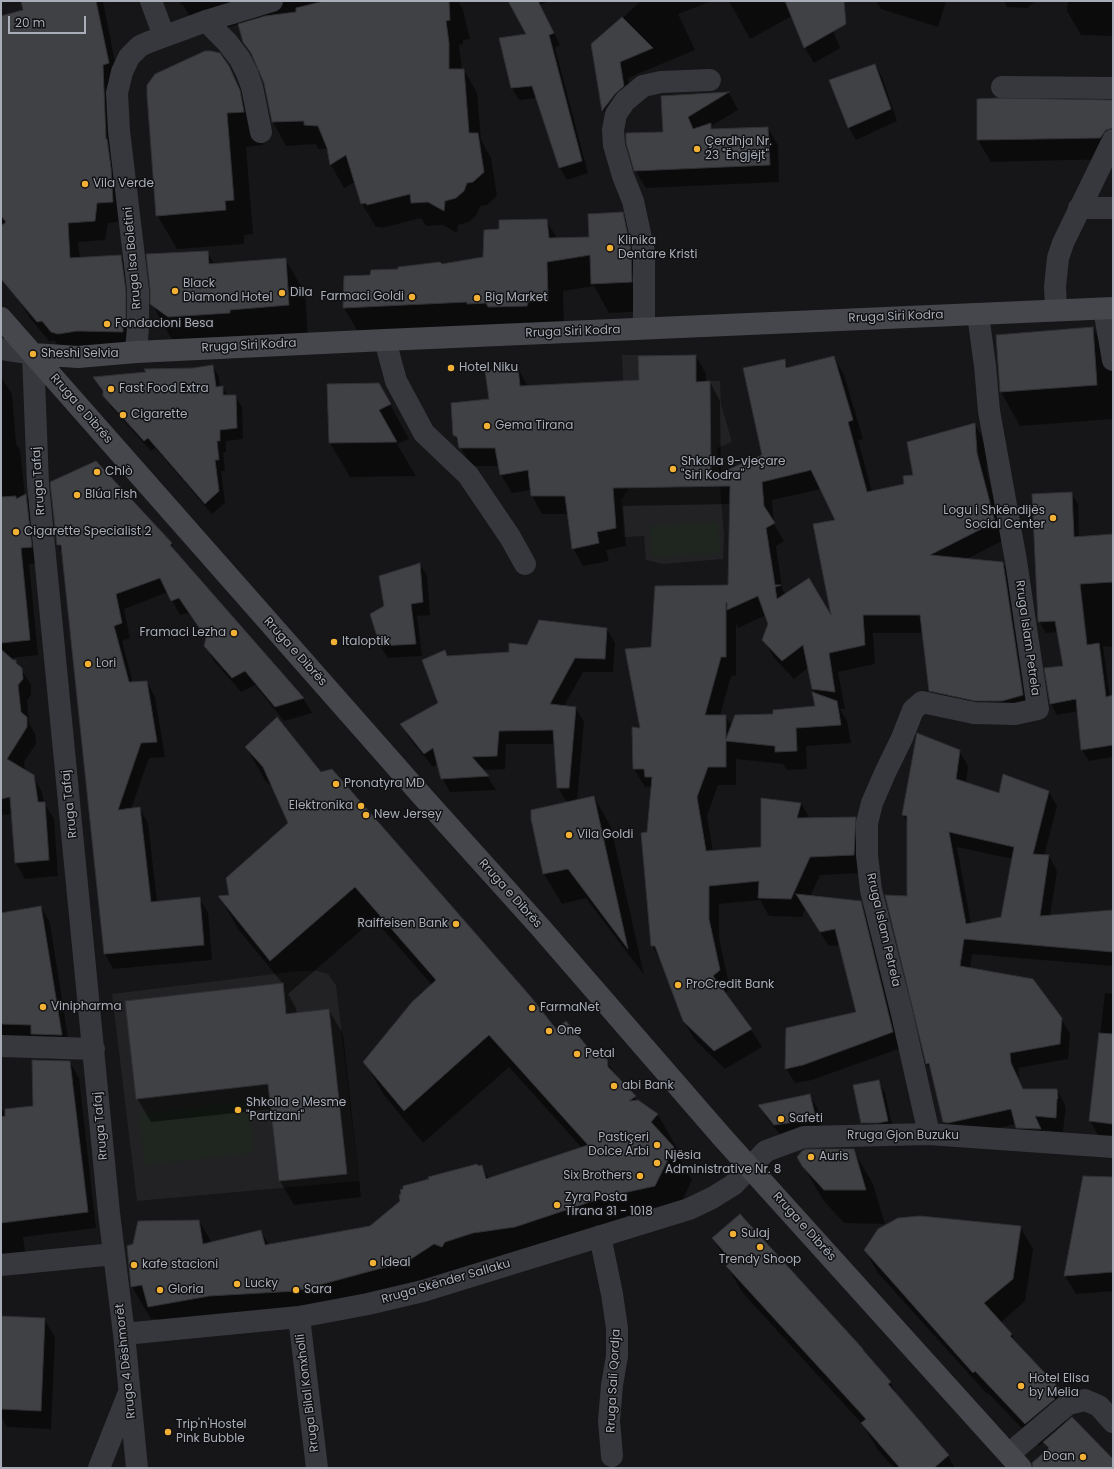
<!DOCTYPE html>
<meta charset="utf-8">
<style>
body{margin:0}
#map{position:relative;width:1114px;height:1469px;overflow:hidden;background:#161618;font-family:Poppins,sans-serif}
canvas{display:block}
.frame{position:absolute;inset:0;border:2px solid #a8adb8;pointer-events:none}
.scale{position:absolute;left:8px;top:16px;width:78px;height:18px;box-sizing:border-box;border:2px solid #a8adb8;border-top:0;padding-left:5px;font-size:12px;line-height:14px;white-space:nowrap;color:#a8adb8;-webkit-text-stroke:3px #111113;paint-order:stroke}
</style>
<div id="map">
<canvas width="1114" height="1469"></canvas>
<div class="frame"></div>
<div class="scale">20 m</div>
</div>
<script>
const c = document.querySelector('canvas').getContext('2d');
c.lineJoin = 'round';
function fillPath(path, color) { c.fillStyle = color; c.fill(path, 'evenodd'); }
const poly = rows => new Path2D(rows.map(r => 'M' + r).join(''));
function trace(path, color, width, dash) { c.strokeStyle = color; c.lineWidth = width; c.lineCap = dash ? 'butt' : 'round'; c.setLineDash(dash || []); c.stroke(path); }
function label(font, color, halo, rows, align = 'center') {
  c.font = font + ' Poppins,sans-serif'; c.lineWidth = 3; c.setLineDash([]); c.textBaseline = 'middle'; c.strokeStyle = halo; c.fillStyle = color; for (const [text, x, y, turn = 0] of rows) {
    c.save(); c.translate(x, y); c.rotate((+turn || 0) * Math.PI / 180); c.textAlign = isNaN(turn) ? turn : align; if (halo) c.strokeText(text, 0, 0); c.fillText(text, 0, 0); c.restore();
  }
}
fillPath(poly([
 [622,355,696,355,696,381,720,381,721,404,732,442,717,448,724,535,723,559,662,564,646,560,644,536,624,537,621,500,628,490],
 [298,971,318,971,328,974,336,985,359,1181,137,1201,112,994]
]), '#222225');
fillPath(poly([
 [718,522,720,553,651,557,650,526],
 [249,1101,254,1153,145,1165,139,1114]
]), '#1e261f');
fillPath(poly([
 [22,1,103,1,119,83,124,221,108,223,105,240,78,242,80,259,121,256,132,276,136,344,63,351,54,340,49,341,30,318,20,302,1,280,1,17,24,10],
 [179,1,458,1,463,10,470,39,463,40,463,44,459,45,462,70,464,70,477,93,481,140,491,158,497,196,487,205,480,206,477,214,469,222,458,225,457,233,443,225,426,226,421,218,382,228,380,227,376,227,362,204,355,182,344,188,331,165,328,149,318,149,316,144,286,146,273,122,265,82,257,65,244,42,239,24,207,34,198,31,183,5,181,5],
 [522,1,550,1,540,5,560,45,555,48,588,173,567,180,560,168,537,98,519,100,512,88,527,35],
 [641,1,712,1,678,14,695,50,628,78,632,102,612,125,603,110,593,45],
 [729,1,821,1,840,48,814,63,805,48,792,16,750,39],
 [876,1,946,1,938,27,881,9],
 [1004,1,1036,1,1027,8,1007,7],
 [1068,1,1113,1,1113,36,1081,35,1067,11],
 [875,65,882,77,897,121,856,140,849,128,830,81],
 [229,66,248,101,259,125,263,145,246,147,253,234,244,235,244,244,177,249,157,215],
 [729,93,738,110,711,126,714,130,768,128,778,145,779,182,646,188,635,170,664,133,662,97],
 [1113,101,1113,159,991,162,978,140],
 [622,213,639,243,648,311,609,313,594,286,563,291,564,329,361,337,344,308,345,277,371,276,399,270,484,258,500,230,546,220,557,238,590,238],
 [207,252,215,265,285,259,305,293,308,339,189,351,171,338,152,304],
 [1093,328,1112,362,1113,419,1020,426,1001,392],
 [696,356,706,374,706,383,710,382,720,401,721,474,763,456,784,360,789,368,834,357,844,375,863,439,858,440,872,492,905,485,914,476,975,424,985,442,987,472,1004,540,967,559,1003,563,1013,581,1033,713,941,709,930,690,923,633,873,633,875,664,838,672,845,709,840,709,847,721,851,743,806,746,807,769,787,770,783,764,736,759,736,785,718,785,707,816,713,852,762,848,801,803,810,819,855,818,866,836,864,873,820,875,810,897,860,902,869,917,901,1048,812,1080,795,1083,786,1068,857,1012,840,945,829,946,805,909,802,917,769,916,760,900,719,904,719,938,730,989,724,993,751,1029,762,1047,725,1069,695,1040,684,1021,663,964,652,946,643,834,648,833,652,787,645,787,634,769,641,729,652,648,729,586,730,504,623,506,626,546,606,550,609,561,583,566,573,548,568,514,542,514,532,496,531,490,512,493,501,475,500,466,471,466,454,435,490,399,518,368,528,387,640,381],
 [821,489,836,520,833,620,785,594,782,589,776,546,784,541,774,524,772,500],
 [766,615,770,624,764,640,774,658,794,679,809,667,813,689,816,694,816,707,774,715,732,726,725,716,720,716,731,676,736,675,736,623,738,628],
 [213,366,219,377,220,387,222,387,228,396,235,396,242,407,243,439,226,441,226,452,223,452,225,471,221,471,225,503,212,514,155,448,151,451,111,407,94,378],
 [1,377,12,394,16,444,20,450,25,496,26,495,35,511,40,563,29,564,38,655,10,658,21,669,31,685,31,695,27,701,29,723,35,734,36,744,24,762,25,771,33,776,42,792,44,803,54,819,58,876,25,879,16,863,12,814,1,815],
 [379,384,409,439,397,444,416,476,350,477,330,443,328,385],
 [95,462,171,544,179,558,303,698,312,713,284,721,255,685,241,692,214,661,205,645,207,640,188,613,180,615,168,592,124,609,130,638,122,641,133,683,147,682,155,697,165,757,149,758,131,809,139,808,148,823,157,902,199,898,208,913,212,960,113,969,105,954,63,555,58,545,52,483],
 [1071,493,1078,504,1079,537,1113,535,1113,647,1103,646,1110,697,1113,696,1113,757,1089,761,1082,750,1078,711,1057,715,1051,704,1046,668,1064,667,1058,632,1046,633,1039,621],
 [420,564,427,576,430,615,417,616,422,656,388,658,380,646,371,614,385,607],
 [607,629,615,643,613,672,583,672,564,706,576,708,584,722,577,801,594,797,611,827,644,975,586,898,562,904,544,874,532,819,571,801,566,801,558,787,555,744,506,744,505,769,483,770,488,777,496,790,450,792,442,778,438,763,433,767,409,738,402,725,439,703,444,651,448,657,510,653,528,646],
 [246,747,321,773,556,1031,594,1057,606,1060,617,1078,637,1101,658,1115,677,1148,675,1150,692,1180,674,1218,534,1259,168,1340,156,1318,151,1319,132,1287,199,1221,212,1243,261,1231,269,1245,370,1227,478,1167,482,1166,489,1179,582,1148,509,1067,423,1143,384,1095,365,1063,432,985,374,919,288,994,296,1008,297,1013,329,1010,343,1034,361,1197,294,1205,280,1181,272,1109,151,1122,137,1098,283,984,238,929,220,897,230,896,290,824,275,791,265,780],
 [959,751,968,766,966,783,1000,794,1049,792,1057,806,1044,856,1049,856,1057,871,1050,916,1113,912,1113,966,972,954,970,969,1061,1018,1070,1034,1068,1059,1018,1068,1019,1079,1024,1090,1057,1090,1065,1105,1066,1113,1065,1113,1063,1132,1042,1130,1049,1144,1025,1142,1016,1124,957,1137,953,1137,944,1122,933,1074,927,1064,908,897,908,824,903,815],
 [957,847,1013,859,1002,918,971,924],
 [41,907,50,923,70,1051,1,1040,1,914],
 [1105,993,1113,994,1113,1145,1103,1144,1090,1121],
 [70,1062,79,1078,96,1228,23,1237,27,1265,1,1268,1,1111,34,1107],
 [878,1081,885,1093,894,1133,869,1135,862,1123],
 [809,1095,817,1107,822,1131,782,1137,766,1117,759,1105],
 [853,1150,873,1184,885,1224,844,1223,823,1200,798,1157],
 [1113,1178,1113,1291,1076,1294,1065,1276],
 [1020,1227,1033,1249,1025,1301,1000,1323,1011,1334,1017,1345,1058,1388,1071,1411,1064,1417,1067,1422,1113,1460,1113,1468,1042,1468,1048,1449,1044,1441,1039,1446,988,1393,987,1394,878,1273,865,1250],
 [713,1238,866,1355,890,1382,901,1401,948,1456,955,1468,894,1468,878,1450,863,1425,742,1292,727,1266,728,1264],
 [1,1317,44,1319,55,1337,51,1429,7,1427,1,1416]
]), '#0007');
const building = poly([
 [21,1,96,1,109,63,103,65,106,139,107,139,111,168,113,202,97,203,95,221,68,223,70,258,121,255,126,291,126,325,123,325,123,332,77,331,58,334,51,332,42,321,37,322,1,279,1,226,6,222,1,216,1,16,23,10,21,1],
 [324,1,449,1,450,20,446,21,449,43,449,69,464,69,469,133,478,133,484,172,473,182,467,183,464,191,456,198,445,201,444,211,428,202,411,203,410,194,367,205,366,203,361,204,346,155,330,165,327,148,318,126,304,125,304,121,272,122,264,83,251,53,243,42,238,24,265,16,296,12,296,8,324,1],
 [508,1,538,1,554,33,549,35,582,161,559,168,532,86,511,88,499,38,526,34,508,1],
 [785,1,844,1,846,24,804,48,785,1],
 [622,17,653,48,620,62,624,86,615,94,602,111,591,44,622,17],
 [205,51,211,51,220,53,229,66,240,90,244,112,227,113,234,200,225,201,226,210,156,216,147,95,147,85,155,74,205,51],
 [875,64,891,109,848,128,829,80,875,64],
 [729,92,688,117,693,129,711,123,711,129,768,127,770,165,634,171,626,143,626,133,663,132,661,96,729,92],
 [998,98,1113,100,1113,128,1106,130,1100,138,977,140,977,99,998,98],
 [623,212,631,250,632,282,591,284,590,255,547,262,548,300,528,302,527,306,488,307,486,303,467,304,467,302,343,308,344,276,370,275,371,270,398,269,398,267,440,262,442,264,483,257,484,230,499,229,499,220,547,219,549,238,589,237,588,214,623,212],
 [208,251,209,264,286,258,289,305,230,310,230,313,168,317,150,304,150,289,146,254,208,251],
 [1093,327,1097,385,1000,392,996,335,1093,327],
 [696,355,696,382,710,381,711,477,762,455,743,368,785,359,786,368,834,356,853,420,848,422,867,492,904,484,903,476,913,475,907,442,975,423,977,453,995,522,930,555,1003,562,1023,695,1002,701,975,701,929,691,920,615,863,615,865,645,829,653,835,692,812,689,803,645,782,661,762,640,768,624,758,596,727,610,727,603,726,602,726,657,721,657,705,715,726,715,726,739,735,715,773,714,773,710,815,706,812,692,837,701,841,725,796,728,797,751,775,752,775,746,726,741,726,767,708,767,697,797,706,851,761,847,761,798,801,803,797,818,856,817,854,855,810,857,791,899,758,898,759,881,709,886,709,919,720,970,713,976,752,1029,714,1051,683,1021,655,946,651,946,641,833,647,832,652,777,645,777,644,769,633,769,632,727,640,728,625,649,651,647,655,586,728,585,730,486,613,488,616,528,597,532,599,543,572,549,565,496,531,496,528,470,500,475,495,448,459,448,457,437,453,435,451,403,489,399,485,371,518,367,520,386,639,380,638,356,696,355],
 [811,470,835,520,813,524,831,615,809,578,777,599,775,587,781,585,775,585,766,528,775,523,764,506,762,482,811,470],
 [213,365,216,387,223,386,223,395,236,395,237,428,220,430,220,441,217,441,219,460,215,460,219,491,205,504,148,438,144,441,103,396,103,391,93,377,146,372,144,369,193,368,213,365],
 [379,383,391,404,379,410,397,442,329,443,327,384,379,383],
 [96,461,172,543,170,545,304,698,275,707,245,671,232,678,204,646,206,638,179,598,171,601,160,578,116,594,122,623,114,626,129,682,147,681,157,742,141,743,118,810,140,807,151,902,200,897,204,945,104,954,61,545,57,545,50,482,96,461],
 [1072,492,1074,537,1113,534,1113,582,1080,584,1087,645,1099,643,1106,697,1113,695,1113,745,1081,750,1076,699,1050,704,1044,668,1063,666,1055,621,1038,622,1032,494,1072,492],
 [26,494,32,547,21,548,30,640,1,643,1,497,16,496,16,499,26,494],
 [420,563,423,602,411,604,416,644,380,646,370,614,384,606,379,576,420,563],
 [539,620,607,628,605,659,575,658,550,704,576,707,569,788,557,788,553,730,499,731,497,756,472,757,489,776,441,779,433,748,424,754,400,724,438,703,422,660,445,650,447,656,509,652,509,643,527,645,539,620],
 [1,649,13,660,16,660,16,663,22,668,23,679,18,685,21,712,27,717,27,727,7,759,34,775,38,802,45,802,49,860,15,863,10,797,1,799,1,649],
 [277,717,321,772,332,769,531,997,556,1029,566,1021,595,1056,607,1059,608,1067,636,1096,629,1101,638,1100,658,1114,651,1122,674,1147,655,1186,605,1197,515,1227,473,1233,445,1242,442,1247,434,1244,408,1261,297,1291,209,1296,148,1307,142,1285,131,1287,127,1246,133,1244,138,1221,199,1220,203,1244,261,1230,265,1245,370,1226,400,1201,399,1195,401,1194,400,1190,403,1189,403,1186,429,1179,428,1177,477,1164,478,1166,482,1165,486,1179,588,1145,489,1035,404,1111,363,1062,412,1002,436,980,355,887,270,961,218,896,229,895,226,878,288,823,263,767,245,747,277,717],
 [917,733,960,750,956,779,999,793,1003,774,1049,791,1033,854,1049,855,1040,916,1113,910,1113,952,964,939,960,966,1033,979,1062,1018,1060,1044,1010,1053,1011,1063,1023,1089,1057,1089,1058,1098,1057,1099,1056,1118,1035,1116,1041,1129,1016,1128,1011,1109,948,1123,943,1122,929,1063,926,1064,885,895,907,896,907,816,902,815,917,733],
 [949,832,1014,847,1001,917,966,924,949,832],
 [594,796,628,949,568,869,543,874,531,819,531,810,594,796],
 [796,894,861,901,893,1032,803,1065,785,1069,786,1028,856,1012,835,929,820,932,796,894],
 [41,906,62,1035,31,1034,31,1025,1,1024,1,913,41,906],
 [283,983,286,1014,329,1009,347,1174,279,1181,268,1084,136,1099,125,1001,283,983],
 [1099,1033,1113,1034,1113,1124,1089,1121,1099,1033],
 [32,1060,70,1061,88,1212,1,1223,1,1117,5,1116,5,1109,33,1106,32,1060],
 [879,1080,888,1121,878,1123,861,1123,853,1085,879,1080],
 [810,1094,816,1119,774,1125,758,1105,810,1094],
 [806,1149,854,1149,866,1190,824,1190,802,1166,797,1157,802,1151,806,1149],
 [1083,1176,1113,1177,1113,1272,1064,1276,1083,1176],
 [740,1214,863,1349,863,1350,891,1382,888,1384,949,1455,934,1468,900,1468,861,1423,866,1419,726,1266,731,1260,712,1238,740,1214],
 [920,1216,1021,1226,1013,1279,984,1303,1012,1334,1010,1336,1059,1388,1051,1395,1055,1399,1025,1424,975,1371,973,1373,864,1250,878,1229,898,1218,920,1216],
 [1,1316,45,1318,41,1411,1,1409,1,1316],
 [1072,1417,1113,1459,1113,1468,1033,1468,1032,1463,1049,1448,1043,1442,1072,1417]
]);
fillPath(building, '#404145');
trace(building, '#303034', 1);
trace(poly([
 [151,1,164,36],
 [206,21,227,42,240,59,247,73,252,87,261,132],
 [1002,87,1113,88],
 [1079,208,1113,208],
 [1104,309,1113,360],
 [1056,310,1055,287,1058,258,1063,243,1113,140],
 [644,328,644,252,633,201,623,176,614,145,613,130,616,114,625,101,643,86,661,82,710,80],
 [385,340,396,381,424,433,468,475,510,537,525,564],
 [1,349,33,354,38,484,109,1213,124,1334,137,1468],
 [136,352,138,327,138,290,119,131,117,93,122,72,129,57,140,46,149,42,206,21,272,1],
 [1,1046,94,1049],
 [929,1134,902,1014,871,890,867,855,867,823,872,803,885,773,902,738,913,710,922,702,974,713,1015,714,1038,709,1016,561,989,411,985,366,978,314],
 [600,1236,612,1294,617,1328,617,1356,612,1385,609,1421,612,1456],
 [1,1265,114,1254],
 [299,1317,317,1468],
 [124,1334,299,1317,368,1304,423,1291,689,1209,712,1198,733,1185,766,1151,804,1137,929,1134,1113,1147],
 [1009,1454,1068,1404,1085,1400,1099,1406,1113,1422],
 [99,1468,128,1395]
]), '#37383d', 22);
trace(poly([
 [1,318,423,797,540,927,723,1138,1021,1468],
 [33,354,78,357,136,352,385,340,1113,308]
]), '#45474d', 22);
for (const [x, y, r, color] of [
 [697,149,4,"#f2b134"],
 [85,184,4,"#f2b134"],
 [610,248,4,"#f2b134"],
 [175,291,4,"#f2b134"],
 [282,293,4,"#f2b134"],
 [412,297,4,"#f2b134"],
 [477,298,4,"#f2b134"],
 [107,324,4,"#f2b134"],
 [33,354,4,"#f2b134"],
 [451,368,4,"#f2b134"],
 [111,389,4,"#f2b134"],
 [123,415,4,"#f2b134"],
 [487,426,4,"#f2b134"],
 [673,469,4,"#f2b134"],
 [97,472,4,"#f2b134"],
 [77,495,4,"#f2b134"],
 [1053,518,4,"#f2b134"],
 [16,532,4,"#f2b134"],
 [234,633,4,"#f2b134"],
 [334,642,4,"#f2b134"],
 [88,664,4,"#f2b134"],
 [336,784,4,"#f2b134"],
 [361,806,4,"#f2b134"],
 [366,815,4,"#f2b134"],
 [569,835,4,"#f2b134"],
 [456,924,4,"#f2b134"],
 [678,985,4,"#f2b134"],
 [43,1007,4,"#f2b134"],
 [532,1008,4,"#f2b134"],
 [549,1031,4,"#f2b134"],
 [577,1054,4,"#f2b134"],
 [614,1086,4,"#f2b134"],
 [238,1110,4,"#f2b134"],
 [781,1119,4,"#f2b134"],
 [657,1145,4,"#f2b134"],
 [811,1157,4,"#f2b134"],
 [657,1163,4,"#f2b134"],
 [640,1176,4,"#f2b134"],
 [557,1205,4,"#f2b134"],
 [733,1234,4,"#f2b134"],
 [760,1247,4,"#f2b134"],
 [373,1263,4,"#f2b134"],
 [134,1265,4,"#f2b134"],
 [237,1284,4,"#f2b134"],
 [160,1290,4,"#f2b134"],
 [296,1290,4,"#f2b134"],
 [1021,1386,4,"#f2b134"],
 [168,1432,4,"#f2b134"],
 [1083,1457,4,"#f2b134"]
]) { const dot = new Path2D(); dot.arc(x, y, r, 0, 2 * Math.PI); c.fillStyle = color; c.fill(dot); trace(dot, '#111113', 1.5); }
label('12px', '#a8adb8', '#111113', [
 ["Çerdhja Nr.",705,142],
 ["23 \"Ëngjëjt\"",705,156],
 ["Vila Verde",93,184],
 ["Klinika",618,241],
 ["Dentare Kristi",618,255],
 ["Black",183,284],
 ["Diamond Hotel",183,298],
 ["Dila",290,293],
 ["Farmaci Goldi",404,297,"right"],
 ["Big Market",485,298],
 ["Fondacioni Besa",115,324],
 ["Sheshi Selvia",41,354],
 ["Hotel Niku",459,368],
 ["Fast Food Extra",119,389],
 ["Cigarette",131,415],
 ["Gema Tirana",495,426],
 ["Shkolla 9-vjeçare",681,462],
 ["\"Siri Kodra\"",681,476],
 ["Chlò",105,472],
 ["Blúa Fish",85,495],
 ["Logu i Shkëndijës",1045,511,"right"],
 ["Social Center",1045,525,"right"],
 ["Cigarette Specialist 2",24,532],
 ["Framaci Lezha",226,633,"right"],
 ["Italoptik",342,642],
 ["Lori",96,664],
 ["Pronatyra MD",344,784],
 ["Elektronika",353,806,"right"],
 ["New Jersey",374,815],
 ["Vila Goldi",577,835],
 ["Raiffeisen Bank",448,924,"right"],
 ["ProCredit Bank",686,985],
 ["Vinipharma",51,1007],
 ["FarmaNet",540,1008],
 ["One",557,1031],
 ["Petal",585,1054],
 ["abi Bank",622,1086],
 ["Shkolla e Mesme",246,1103],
 ["\"Partizani\"",246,1117],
 ["Safeti",789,1119],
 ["Pastiçeri",649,1138,"right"],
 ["Dolce Arbi",649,1152,"right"],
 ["Njësia",665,1156],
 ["Administrative Nr. 8",665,1170],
 ["Auris",819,1157],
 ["Six Brothers",632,1176,"right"],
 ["Zyra Posta",565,1198],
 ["Tirana 31 - 1018",565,1212],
 ["Sulaj",741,1234],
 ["Trendy Shoop",760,1260,"center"],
 ["Ideal",381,1263],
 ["kafe stacioni",142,1265],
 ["Lucky",245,1284],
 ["Gloria",168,1290],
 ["Sara",304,1290],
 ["Hotel Elisa",1029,1379],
 ["by Melia",1029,1393],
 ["Trip'n'Hostel",176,1425],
 ["Pink Bubble",176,1439],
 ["Doan",1075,1457,"right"]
], 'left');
label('12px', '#a8adb8', '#111113', [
 ["Rruga Isa Boletini",133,258,-95],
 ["Rruga Siri Kodra",896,317,-2],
 ["Rruga Siri Kodra",573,332,-2],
 ["Rruga Siri Kodra",249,346,-3],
 ["Rruga e Dibrës",81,409,49],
 ["Rruga Tafaj",39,481,-94],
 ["Rruga Islam Petrela",1027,638,82],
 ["Rruga e Dibrës",295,652,48],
 ["Rruga Tafaj",70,804,-96],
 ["Rruga e Dibrës",510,894,48],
 ["Rruga Islam Petrela",883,930,77],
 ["Rruga Tafaj",101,1126,-95],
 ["Rruga Gjon Buzuku",903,1136],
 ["Rruga e Dibrës",804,1227,48],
 ["Rruga Skënder Sallaku",446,1282,-16],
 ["Rruga 4 Dëshmorët",126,1361,-96],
 ["Rruga Sali Qordja",614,1381,-87],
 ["Rruga Bilal Konxholli",308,1393,-97]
]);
</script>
